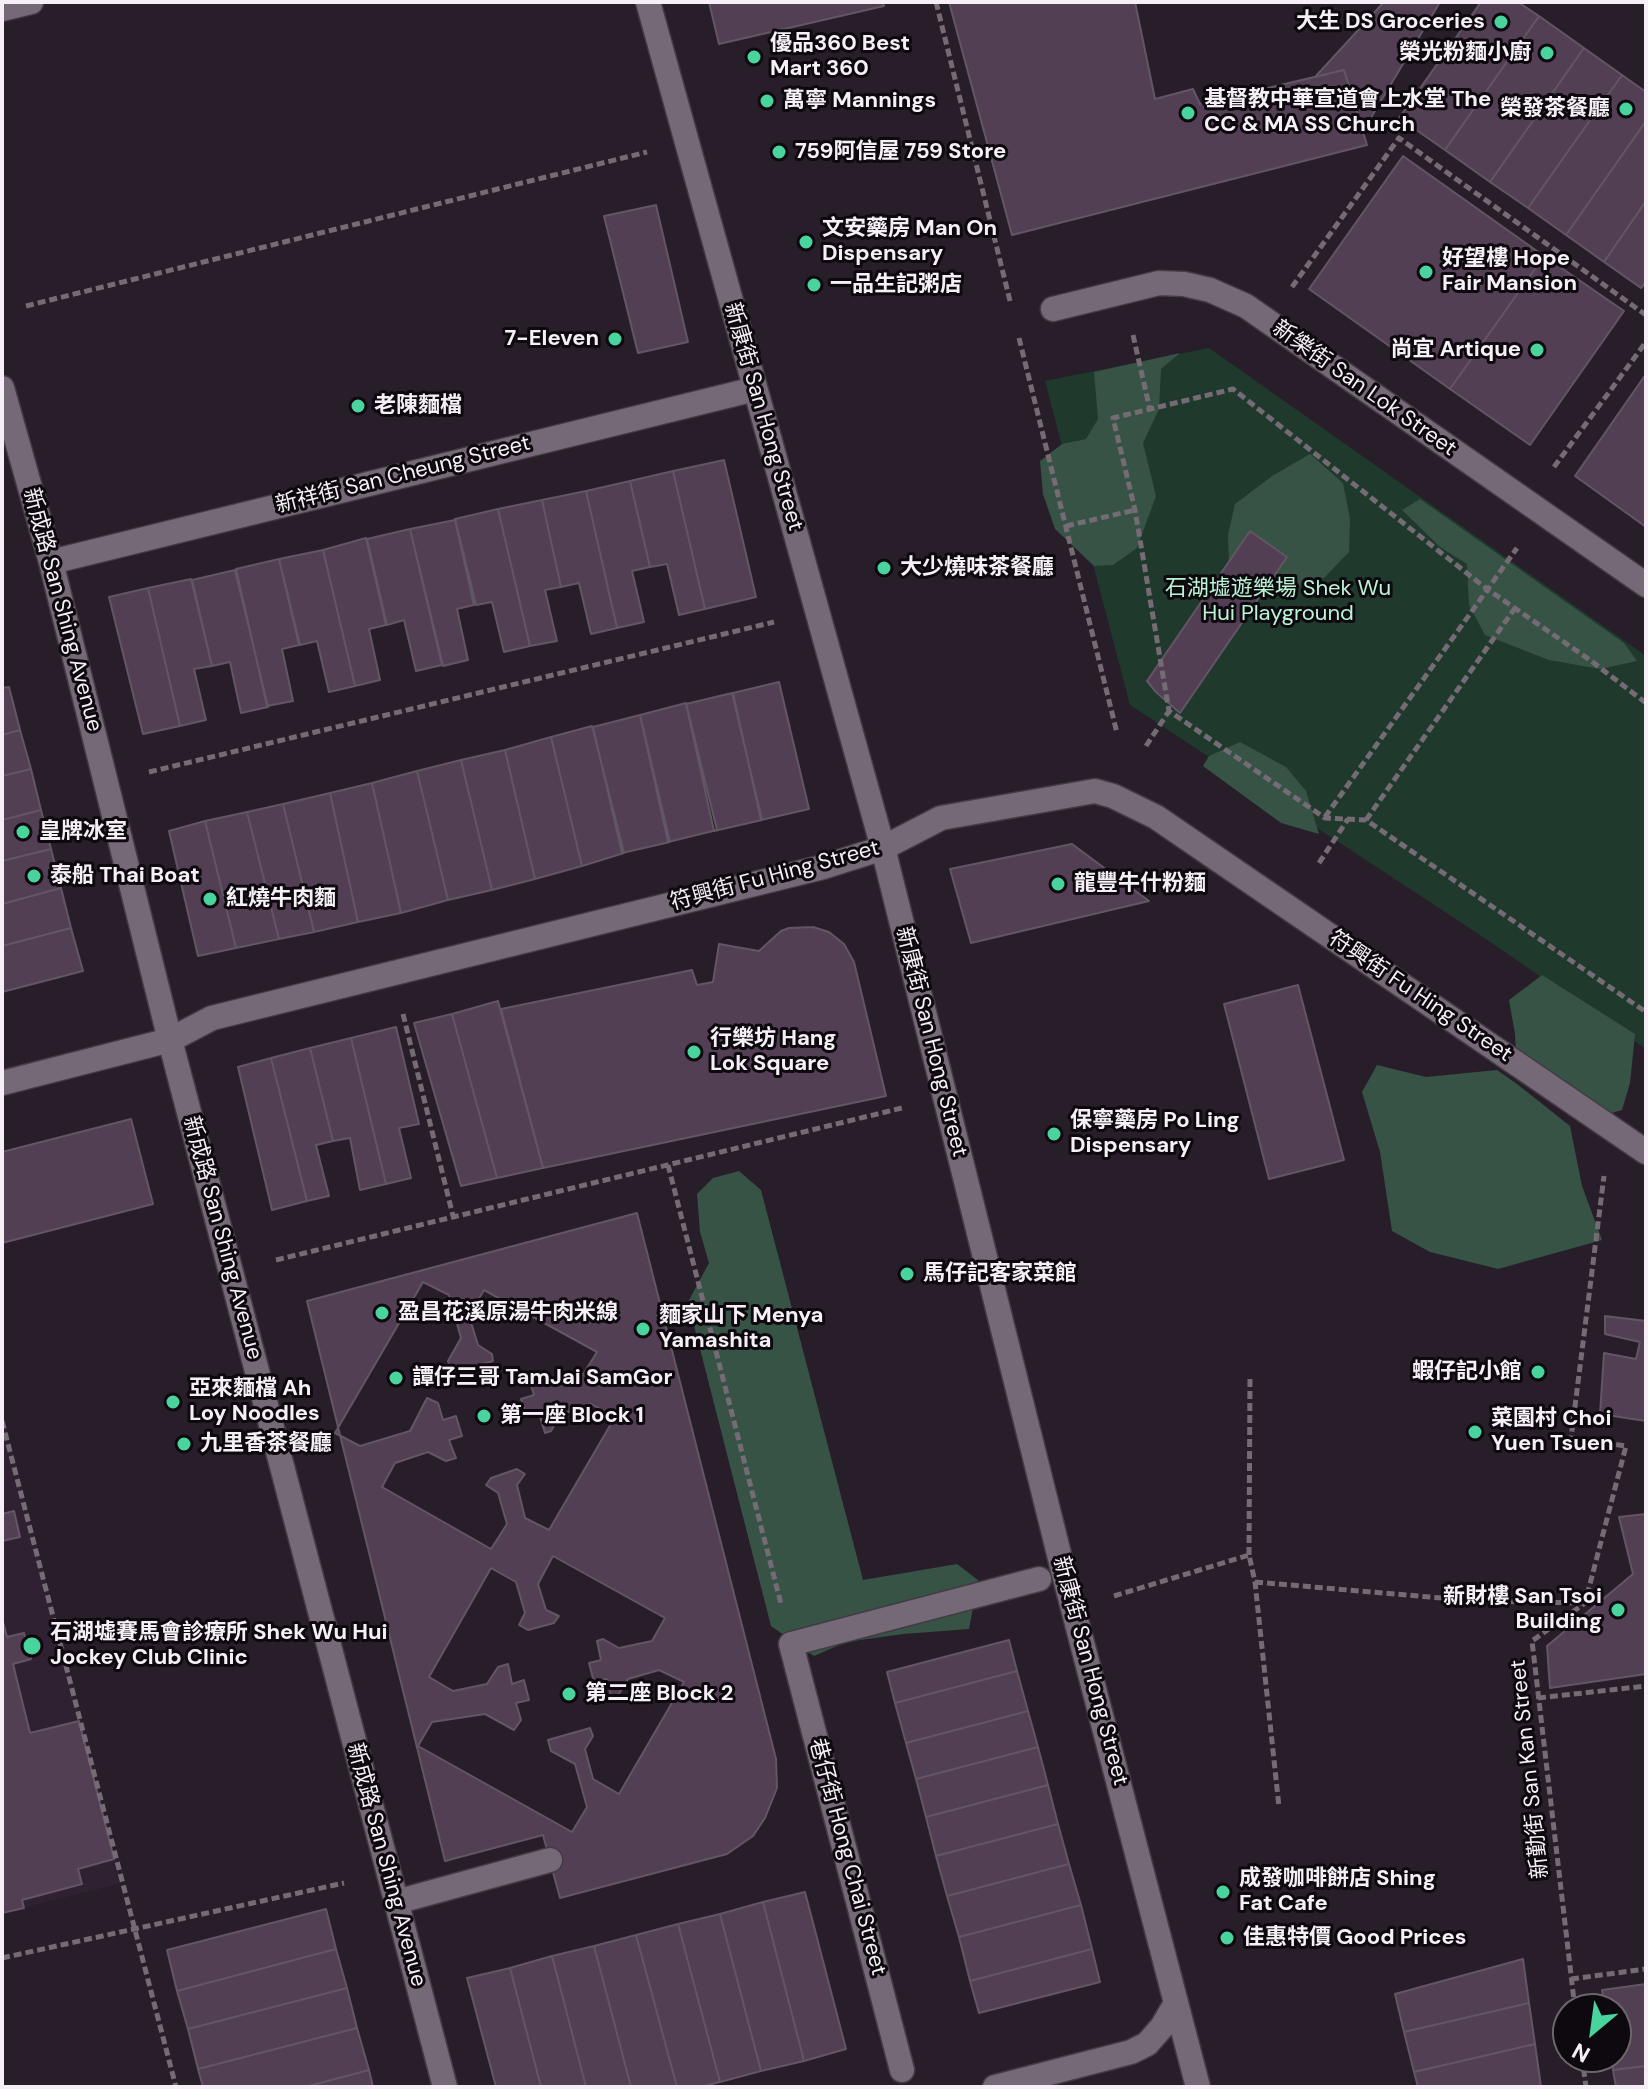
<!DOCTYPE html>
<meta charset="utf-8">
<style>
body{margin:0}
#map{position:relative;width:1648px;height:2089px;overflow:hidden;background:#281e29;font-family:"DM Sans",sans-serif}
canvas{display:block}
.frame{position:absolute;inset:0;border:4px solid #f6eff7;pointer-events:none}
.north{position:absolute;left:1552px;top:1993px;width:80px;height:80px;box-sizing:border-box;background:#0e090f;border:2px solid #6b656c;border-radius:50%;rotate:209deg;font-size:22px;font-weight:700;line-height:32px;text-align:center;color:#f6eff7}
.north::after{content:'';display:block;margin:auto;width:28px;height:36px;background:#49d49d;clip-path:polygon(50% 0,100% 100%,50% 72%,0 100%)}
</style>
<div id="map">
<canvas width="1648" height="2089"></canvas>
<div class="frame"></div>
<div class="north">N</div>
</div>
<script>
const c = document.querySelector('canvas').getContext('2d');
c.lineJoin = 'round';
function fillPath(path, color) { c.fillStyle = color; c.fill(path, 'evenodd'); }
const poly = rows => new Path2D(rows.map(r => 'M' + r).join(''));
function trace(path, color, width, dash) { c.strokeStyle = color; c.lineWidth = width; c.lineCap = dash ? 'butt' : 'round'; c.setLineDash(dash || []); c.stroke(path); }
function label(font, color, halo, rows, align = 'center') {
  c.font = font + ' "DM Sans","Noto Sans SC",sans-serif'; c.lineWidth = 6; c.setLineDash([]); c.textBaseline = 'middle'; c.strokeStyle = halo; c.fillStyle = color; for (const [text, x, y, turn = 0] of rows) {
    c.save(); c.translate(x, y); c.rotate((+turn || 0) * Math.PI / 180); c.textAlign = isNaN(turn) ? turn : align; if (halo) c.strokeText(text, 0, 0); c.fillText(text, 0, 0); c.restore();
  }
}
fillPath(poly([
 [2,1409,122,1883,2,1913]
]), '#302132');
fillPath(poly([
 [1209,348,1646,656,1646,1049,1480,935,1130,705,1045,381]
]), '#20392d');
fillPath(poly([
 [1180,353,1161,369,1159,409,1143,443,1156,496,1137,548,1113,565,1094,566,1055,529,1043,494,1040,461,1062,444,1086,439,1098,419,1094,372],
 [1310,454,1343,483,1350,519,1349,552,1324,578,1293,588,1262,580,1229,563,1228,535,1235,504,1272,476],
 [1420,499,1624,643,1637,661,1600,669,1549,660,1485,635,1469,605,1467,564,1440,547,1402,510],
 [1240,742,1286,767,1306,791,1319,834,1281,823,1203,766,1209,756],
 [1542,975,1635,1034,1630,1083,1622,1110,1585,1121,1517,1071,1515,1034,1509,1000],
 [1377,1065,1426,1077,1497,1070,1517,1084,1570,1126,1582,1186,1602,1240,1498,1269,1430,1252,1392,1231,1380,1152,1362,1092],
 [739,1171,761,1190,863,1580,957,1564,978,1580,969,1629,903,1634,846,1642,814,1656,771,1626,688,1302,709,1263,700,1232,697,1194,713,1178]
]), '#365345');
const building = poly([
 [709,2,883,2,884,6,719,44,709,2],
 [949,2,1135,2,1155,99,1193,89,1200,104,1344,70,1367,145,1012,235,949,2],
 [1384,2,1440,2,1363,131,1344,70,1315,77,1384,2],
 [1481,2,1518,2,1539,16,1445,150,1399,118,1481,2],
 [1539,16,1584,48,1490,182,1445,150,1539,16],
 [1584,48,1622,75,1528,208,1490,182,1584,48],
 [1622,75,1646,92,1646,121,1566,235,1528,208,1622,75],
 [1646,121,1646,201,1604,262,1566,235,1646,121],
 [1403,156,1544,256,1450,389,1309,289,1403,156],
 [1646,201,1646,282,1641,288,1604,262,1646,201],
 [656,205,688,342,638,353,604,216,656,205],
 [1544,256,1624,311,1530,445,1450,389,1544,256],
 [1646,374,1646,527,1575,476,1646,374],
 [724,460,756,597,705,609,673,471,724,460],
 [673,471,705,609,679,615,667,564,650,567,630,481,673,471],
 [630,481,650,567,632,571,644,622,617,628,586,491,630,481],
 [586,491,617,628,591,634,579,583,561,587,542,500,586,491],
 [542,500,561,587,545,590,557,641,530,646,498,509,542,500],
 [498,509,530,646,504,652,492,602,476,605,455,519,498,509],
 [455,520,474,605,457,609,468,660,443,666,410,529,455,520],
 [410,529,442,665,416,671,404,620,387,625,367,539,410,529],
 [1250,531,1287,557,1180,713,1156,692,1147,681,1250,531],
 [366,538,386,625,369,629,380,680,355,686,323,550,366,538],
 [323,550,355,686,329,692,317,641,300,645,279,559,323,550],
 [279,559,299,645,282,649,293,701,267,706,236,569,279,559],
 [235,570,268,707,241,713,230,662,212,666,192,580,235,570],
 [191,579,212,666,194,669,206,720,180,726,148,588,191,579],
 [148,588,180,726,143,734,109,597,148,588],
 [779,682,809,809,761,820,733,693,779,682],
 [9,687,20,730,2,735,2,688,9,687],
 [732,693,762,820,714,831,686,704,732,693],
 [686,703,717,830,668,842,640,715,686,703],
 [640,715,670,842,622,853,593,727,640,715],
 [592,726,624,853,582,866,551,737,592,726],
 [20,730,31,769,2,776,2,735,20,730],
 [551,737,582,866,535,879,505,750,551,737],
 [505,750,535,879,492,890,461,760,505,750],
 [461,760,492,890,448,900,417,771,461,760],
 [31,769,41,810,2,820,2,776,31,769],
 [417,771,448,900,401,913,372,783,417,771],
 [372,783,401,913,358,922,330,793,372,783],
 [330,793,358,922,314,932,283,804,330,793],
 [283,804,314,932,279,939,247,812,283,804],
 [41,810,51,849,2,861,2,820,41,810],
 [247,812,279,939,236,948,205,821,247,812],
 [205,821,236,948,198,956,169,831,205,821],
 [1072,844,1149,901,971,943,950,869,1072,844],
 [51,849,61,888,2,904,2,861,51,849],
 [61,888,71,928,2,946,2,904,61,888],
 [813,927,829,932,844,944,854,962,886,1096,543,1168,501,1009,692,970,697,985,713,982,719,944,759,951,781,931,789,928,813,927],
 [71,928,83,971,2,992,2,946,71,928],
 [1298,985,1344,1160,1269,1179,1224,1004,1298,985],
 [498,1001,543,1168,497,1178,452,1014,498,1001],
 [452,1014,497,1178,461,1186,414,1023,452,1014],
 [396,1027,419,1124,399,1128,411,1178,386,1184,351,1038,396,1027],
 [351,1038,386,1184,360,1190,350,1138,333,1141,310,1048,351,1038],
 [310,1048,333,1141,316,1145,329,1196,307,1201,271,1058,310,1048],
 [271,1058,307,1201,272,1210,238,1067,271,1058],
 [131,1119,153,1204,2,1243,2,1152,131,1119],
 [637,1213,776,1759,777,1788,765,1818,753,1836,727,1854,560,1898,543,1835,445,1861,307,1301,637,1213],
 [423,1282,449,1295,461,1338,448,1361,451,1373,493,1361,492,1354,478,1345,469,1316,484,1290,597,1352,582,1376,551,1384,533,1374,528,1376,534,1395,521,1399,527,1417,539,1414,545,1433,551,1431,560,1415,591,1404,615,1417,549,1530,525,1518,517,1485,525,1474,517,1469,491,1478,486,1485,498,1493,507,1524,491,1549,382,1487,395,1463,428,1452,446,1461,456,1458,449,1440,462,1436,456,1416,443,1420,438,1403,427,1398,410,1431,360,1446,335,1433,423,1282],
 [1605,1316,1646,1321,1646,1421,1600,1414,1604,1353,1636,1359,1640,1342,1605,1334,1605,1316],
 [14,1511,20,1537,2,1541,2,1514,14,1511],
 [1646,1514,1646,1674,1550,1688,1547,1646,1633,1574,1619,1517,1646,1514],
 [553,1556,665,1618,652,1641,619,1648,603,1639,597,1641,601,1660,589,1663,594,1682,607,1679,611,1697,617,1697,628,1679,659,1670,684,1682,619,1794,593,1779,585,1749,593,1736,590,1728,548,1740,551,1751,575,1764,587,1807,572,1832,418,1746,432,1722,485,1714,514,1730,521,1720,516,1703,529,1700,524,1680,512,1684,508,1664,498,1667,487,1684,453,1691,429,1677,491,1568,516,1582,525,1613,519,1625,528,1630,554,1623,559,1616,546,1610,538,1584,553,1556],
 [2,1618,7,1637,24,1633,31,1659,13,1664,30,1733,79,1721,114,1859,78,1869,82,1884,22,1900,24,1908,2,1913,2,1618],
 [1009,1640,1017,1671,895,1703,887,1672,1009,1640],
 [1017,1671,1028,1711,906,1743,895,1703,1017,1671],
 [1028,1711,1038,1747,916,1779,906,1743,1028,1711],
 [1038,1747,1048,1785,926,1817,916,1779,1038,1747],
 [1048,1785,1058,1824,936,1856,926,1817,1048,1785],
 [1058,1824,1069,1864,947,1896,936,1856,1058,1824],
 [1069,1864,1081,1905,959,1937,947,1896,1069,1864],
 [805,1892,846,2049,804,2061,763,1902,805,1892],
 [763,1902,804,2061,761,2071,720,1914,763,1902],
 [1081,1905,1092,1949,970,1981,959,1937,1081,1905],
 [326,1909,336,1949,177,1991,167,1950,326,1909],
 [720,1914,761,2071,720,2082,678,1924,720,1914],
 [678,1924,720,2082,700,2087,677,2087,636,1935,678,1924],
 [636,1935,677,2087,631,2087,594,1946,636,1935],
 [594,1946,631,2087,586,2087,552,1956,594,1946],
 [336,1949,347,1988,188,2029,177,1991,336,1949],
 [1092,1949,1100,1982,979,2013,970,1981,1092,1949],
 [552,1956,586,2087,541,2087,510,1968,552,1956],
 [1523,1959,1529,2003,1404,2032,1395,1994,1523,1959],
 [510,1968,541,2087,496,2087,467,1978,510,1968],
 [1646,1984,1646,2066,1613,2070,1611,2057,1616,2057,1616,2009,1605,2009,1602,1990,1646,1984],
 [347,1988,357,2028,198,2069,188,2029,347,1988],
 [1529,2003,1535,2044,1414,2072,1404,2032,1529,2003],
 [357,2028,369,2070,305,2087,203,2087,198,2069,357,2028],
 [1535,2044,1541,2087,1418,2087,1414,2072,1535,2044],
 [1646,2066,1646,2087,1616,2087,1613,2070,1646,2066],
 [369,2070,373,2087,305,2087,369,2070]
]);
fillPath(building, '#523f53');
trace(building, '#635664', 2);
const minor = poly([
 [648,2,883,848,1063,1570,1198,2087],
 [2,9,31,2],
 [1053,309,1159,283,1184,284,1210,290,1246,306,1646,585],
 [2,388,51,562,170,1040,445,2087],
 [51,562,755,389],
 [2,1083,170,1040,212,1018,823,867,883,848,941,818,1095,791,1113,796,1156,817,1646,1152],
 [396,1902,550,1860],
 [902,2070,791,1644,1039,1579],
 [995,2087,1131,2052,1147,2044,1162,2027,1176,2003]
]);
trace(minor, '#433b44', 27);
trace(poly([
 [936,2,1010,301],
 [1292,287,1399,138,1646,315],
 [26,306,647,152],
 [1133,335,1150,410],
 [1019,338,1117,733],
 [1554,467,1646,342],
 [1066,526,1135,510],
 [1646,703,1590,660,1487,589,1233,389,1113,418,1135,510,1169,711,1325,818,1366,820,1646,1012],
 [1146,746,1169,711],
 [149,772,774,622],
 [1325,817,1517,548],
 [1366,820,1515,608],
 [1319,863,1348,819],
 [403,1014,453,1216],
 [668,1165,781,1604],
 [276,1260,902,1108],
 [2,1421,176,2087],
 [1249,1555,1250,1376],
 [1255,1582,1476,1601,1584,1603],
 [1114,1596,1249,1555,1255,1582,1279,1807],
 [1538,1698,1646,1686],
 [2,1958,344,1883],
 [1571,1979,1646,1969],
 [1575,2009,1532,1641,1585,1603,1626,1446,1571,1438,1604,1176],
 [1582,2057,1586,2087]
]), '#746b75', 5, [8, 4]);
trace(minor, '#766977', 24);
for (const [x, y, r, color] of [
 [1501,22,8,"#49d49d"],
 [1547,53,8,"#49d49d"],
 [754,57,8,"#49d49d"],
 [767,101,8,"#49d49d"],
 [1626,109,8,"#49d49d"],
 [1188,113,8,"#49d49d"],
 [779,152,8,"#49d49d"],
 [806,242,8,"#49d49d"],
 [1426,272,8,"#49d49d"],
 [814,285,8,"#49d49d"],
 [615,339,8,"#49d49d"],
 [1537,350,8,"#49d49d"],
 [358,406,8,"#49d49d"],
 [884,568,8,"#49d49d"],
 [23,832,8,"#49d49d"],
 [34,876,8,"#49d49d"],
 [1058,884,8,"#49d49d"],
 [210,899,8,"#49d49d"],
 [694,1052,8,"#49d49d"],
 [1054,1134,8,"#49d49d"],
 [907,1274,8,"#49d49d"],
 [382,1313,8,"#49d49d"],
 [643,1329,8,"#49d49d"],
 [1538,1372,8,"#49d49d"],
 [396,1378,8,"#49d49d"],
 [173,1402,8,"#49d49d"],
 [484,1416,8,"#49d49d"],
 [1475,1432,8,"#49d49d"],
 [184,1444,8,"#49d49d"],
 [1618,1610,8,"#49d49d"],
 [32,1646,10,"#49d49d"],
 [569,1694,8,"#49d49d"],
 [1223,1892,8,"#49d49d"],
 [1227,1938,8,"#49d49d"]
]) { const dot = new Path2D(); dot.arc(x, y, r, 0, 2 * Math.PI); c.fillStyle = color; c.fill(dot); trace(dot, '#0e090f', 3); }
label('bold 22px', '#f6eff7', '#0e090f', [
 ["大生 DS Groceries",1485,22,"right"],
 ["優品360 Best",770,44],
 ["Mart 360",770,69],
 ["榮光粉麵小廚",1531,53,"right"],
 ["基督教中華宣道會上水堂 The",1204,100],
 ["CC & MA SS Church",1204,125],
 ["萬寧 Mannings",783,101],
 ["榮發茶餐廳",1610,109,"right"],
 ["759阿信屋 759 Store",795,152],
 ["文安藥房 Man On",822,229],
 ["Dispensary",822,254],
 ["好望樓 Hope",1442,259],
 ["Fair Mansion",1442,284],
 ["一品生記粥店",830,285],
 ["7-Eleven",599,339,"right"],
 ["尚宜 Artique",1521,350,"right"],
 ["老陳麵檔",374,406],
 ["大少燒味茶餐廳",900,568],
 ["皇牌冰室",39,832],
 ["泰船 Thai Boat",50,876],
 ["龍豐牛什粉麵",1074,884],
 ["紅燒牛肉麵",226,899],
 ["行樂坊 Hang",710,1039],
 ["Lok Square",710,1064],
 ["保寧藥房 Po Ling",1070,1121],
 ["Dispensary",1070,1146],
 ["馬仔記客家菜館",923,1274],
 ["盈昌花溪原湯牛肉米線",398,1313],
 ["麵家山下 Menya",659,1316],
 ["Yamashita",659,1341],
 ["蝦仔記小館",1522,1372,"right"],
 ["譚仔三哥 TamJai SamGor",412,1378],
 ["亞來麵檔 Ah",189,1389],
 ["Loy Noodles",189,1414],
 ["第一座 Block 1",500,1416],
 ["菜園村 Choi",1491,1419],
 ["Yuen Tsuen",1491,1444],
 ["九里香茶餐廳",200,1444],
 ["新財樓 San Tsoi",1602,1597,"right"],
 ["Building",1602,1622,"right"],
 ["石湖墟賽馬會診療所 Shek Wu Hui",50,1633],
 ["Jockey Club Clinic",50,1658],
 ["第二座 Block 2",585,1694],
 ["成發咖啡餅店 Shing",1239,1879],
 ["Fat Cafe",1239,1904],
 ["佳惠特價 Good Prices",1243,1938]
], 'left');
label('22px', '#f6eff7', '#0e090f', [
 ["新樂街 San Lok Street",1364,389,35],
 ["新康街 San Hong Street",763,417,74],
 ["新祥街 San Cheung Street",403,475,-14],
 ["新成路 San Shing Avenue",62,610,75],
 ["符興街 Fu Hing Street",775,876,-15],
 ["符興街 Fu Hing Street",1420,997,34],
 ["新康街 San Hong Street",931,1042,76],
 ["新成路 San Shing Avenue",222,1238,75],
 ["新康街 San Hong Street",1090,1671,75],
 ["新勤街 San Kan Street",1530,1769,-96],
 ["巷仔街 Hong Chai Street",847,1857,75],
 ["新成路 San Shing Avenue",386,1865,75]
]);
label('22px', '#b9f4d7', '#0e090f', [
 ["石湖墟遊樂場 Shek Wu",1278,589],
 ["Hui Playground",1278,614]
]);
</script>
